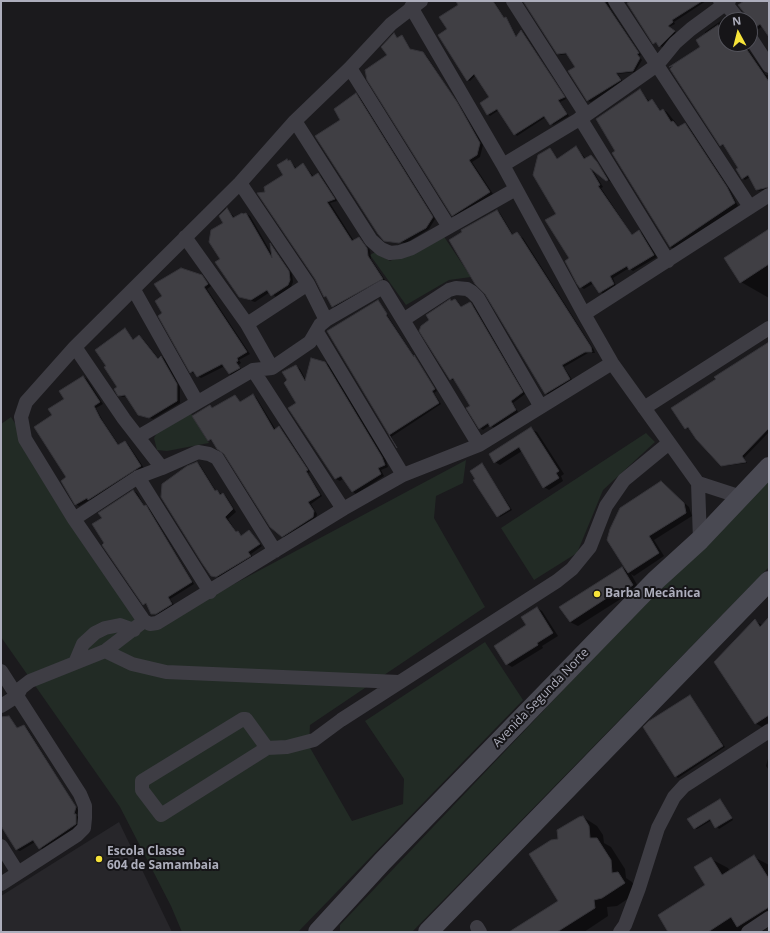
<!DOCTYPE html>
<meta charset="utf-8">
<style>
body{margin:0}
#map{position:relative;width:770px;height:933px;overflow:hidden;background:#1b1a1d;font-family:"Open Sans",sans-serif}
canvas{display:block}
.frame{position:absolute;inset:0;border:2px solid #adaebc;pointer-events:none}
.north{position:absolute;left:718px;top:12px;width:40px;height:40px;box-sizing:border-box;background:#161518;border:1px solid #52525a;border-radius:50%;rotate:353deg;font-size:11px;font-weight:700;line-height:16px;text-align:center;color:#adaebc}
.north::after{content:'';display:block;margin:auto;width:14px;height:18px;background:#f6e339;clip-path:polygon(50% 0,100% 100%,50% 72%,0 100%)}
</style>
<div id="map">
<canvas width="770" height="933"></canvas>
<div class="frame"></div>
<div class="north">N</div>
</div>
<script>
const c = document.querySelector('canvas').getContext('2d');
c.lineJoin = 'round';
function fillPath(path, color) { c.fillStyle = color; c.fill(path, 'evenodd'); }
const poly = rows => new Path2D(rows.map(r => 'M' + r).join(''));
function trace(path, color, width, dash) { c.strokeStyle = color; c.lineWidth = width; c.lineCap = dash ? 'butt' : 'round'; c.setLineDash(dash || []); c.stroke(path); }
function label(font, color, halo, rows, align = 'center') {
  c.font = font + ' "Open Sans",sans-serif'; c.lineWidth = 4; c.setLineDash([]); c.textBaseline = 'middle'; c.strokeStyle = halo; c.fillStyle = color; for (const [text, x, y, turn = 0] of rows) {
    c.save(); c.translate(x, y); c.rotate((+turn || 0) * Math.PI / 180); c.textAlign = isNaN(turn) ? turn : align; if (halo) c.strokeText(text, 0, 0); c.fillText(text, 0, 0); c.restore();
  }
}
fillPath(poly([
 [119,822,172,932,1,932,1,896]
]), '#27262a');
fillPath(poly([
 [443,235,471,277,449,280,406,305,370,255,375,252,390,261],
 [189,410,209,443,167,451,157,450,154,438,158,431],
 [11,417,148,630,466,460,463,483,436,496,434,518,485,607,310,725,309,746,352,821,403,804,404,779,365,721,485,642,523,700,298,932,182,932,171,906,120,807,1,637,1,424],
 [646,433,655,442,603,490,577,553,534,580,501,528],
 [769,473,769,567,412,932,340,932,340,925]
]), '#222b25');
fillPath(poly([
 [457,1,494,1,505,19,508,20,517,37,522,31,524,33,566,99,560,102,569,116,553,125,546,117,517,136,499,110,490,116,488,114,490,98,476,75,470,81,468,80,448,30,460,5],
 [524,1,610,1,610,8,641,55,639,56,642,60,635,72,618,74,623,82,591,102,588,101,569,72,576,67,568,54,561,55,558,54],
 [626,1,706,1,674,22,675,24,669,27,676,33,663,48,658,43,654,43],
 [745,1,769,1,769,36,763,26,757,30,754,28,739,5],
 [725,18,729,20,726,20,726,31,724,32,726,36,726,44,731,44,734,50,743,44,746,46,766,75,769,75,769,188,759,191,750,177,745,180,742,178,739,168,725,146,721,145,671,67,701,47,706,35,705,32],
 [395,35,398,38,402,36,404,38,412,51,426,55,459,105,483,145,480,157,472,162,493,194,455,216,453,215,388,56],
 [641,92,650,102,652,101,655,103,661,111,663,110,667,112,679,127,685,124,688,126,730,190,738,206,674,249,670,247,616,152],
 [356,95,359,96,435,219,429,229,406,243,385,240,342,120,342,103],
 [576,147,586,159,591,156,594,158,611,182,592,169,603,187,601,188,633,236,639,232,642,233,657,257,633,271,629,268,613,278,616,286,603,294,594,283,584,289,581,287,557,214,550,149,558,159],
 [290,161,297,169,303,164,314,177,318,174,321,176,337,201,330,203,354,241,359,238,370,250,371,259,385,280,336,308,325,296,266,193,284,176],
 [227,209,235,218,246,214,250,216,273,256,272,245,292,274,293,282,291,287,276,297,270,292,255,302,239,297,224,223],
 [497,211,500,213,513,235,517,233,523,238,594,350,595,353,588,353,564,367,573,381,549,395,546,393],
 [769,230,769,298,741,282],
 [201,276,211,286,207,289,250,354,239,360,241,363,238,365,242,370,233,376,229,374,225,366,201,378,191,372],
 [450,300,458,302,462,307,470,303,474,306,525,394,513,403,518,412,494,428,490,425,483,430,480,428,468,408,471,406,455,380,450,380,430,321],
 [378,301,437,391,434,393,441,404,391,437,396,445,328,332],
 [125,329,134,340,139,337,143,339,159,359,162,357,165,359,180,387,180,403,153,419,139,415,127,396,123,397,119,395],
 [766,345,769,347,769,432,744,458,747,463,725,466,690,429,686,428,672,408],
 [325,363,329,365,386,460,388,467,381,470,384,476,356,494,352,491,344,478,340,481,336,479,289,408,298,403,296,366,300,369,306,380],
 [83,377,87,379,103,404,96,408,103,421,119,445,125,442,128,444,144,468,92,501,90,500,79,506,76,504,67,478,53,416],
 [235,396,241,403,253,396,256,397,276,430,279,427,282,429,310,472,308,473,322,496,311,504,317,514,316,518,285,538,282,536,225,453,214,441,209,440,194,417,210,406,214,408],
 [531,429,537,432,564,474,561,476,563,481,549,490,544,487,522,451,500,465,495,462],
 [197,463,200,465,216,491,226,496,236,512,228,519,237,533,242,536,249,532,262,546,251,554,253,558,220,578,212,575],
 [482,464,512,510,500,517,476,479],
 [661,482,689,507,692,516,654,540,664,556,634,576,631,574,640,590,629,596,627,595,578,626,570,622,622,568,628,571],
 [134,491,137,493,145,507,149,508,194,584,170,599,175,606,160,615,152,613,148,605,144,604,106,543,103,518],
 [537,608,542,611,558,636,542,646,543,648,512,667,507,664],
 [769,619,769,722,762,727,755,723,755,621,762,625],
 [690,697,725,747,678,778,676,776],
 [9,717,18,729,24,726,27,728,78,810,77,816,79,817,79,826,43,850,35,842,20,851,17,850,1,824,1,719],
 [769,755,769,770,766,766],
 [720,800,733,820,719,829,712,820,697,829,694,828],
 [583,817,597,826,603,835,604,843,611,847,625,869,626,878,632,882,638,892,617,906,607,907,608,916,584,932,515,932,560,901,559,840],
 [754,857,769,865,769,927,761,932,748,932,743,930,740,932,670,932,707,885,711,859,728,868,730,872]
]), '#0007');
const building = poly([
 [456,1,493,1,504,18,506,17,516,37,521,30,565,97,558,100,567,114,550,125,544,116,514,135,497,109,487,115,480,103,489,97,474,74,467,81,438,35,447,29,439,17,458,5,456,1],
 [523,1,604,1,639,53,637,54,640,58,633,71,616,73,621,80,587,101,568,71,575,67,566,53,557,54,523,1],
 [631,1,702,1,672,20,673,22,668,26,675,31,659,47,656,42,653,44,627,3,631,1],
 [744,1,769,1,769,37,760,24,753,29,750,20,747,20,746,15,738,5,744,1],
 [718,25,726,38,726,44,730,44,733,49,743,44,769,82,769,187,756,190,748,175,742,179,736,169,738,168,723,144,720,146,670,69,673,66,669,67,700,47,696,40,718,25],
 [394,33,397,38,402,35,410,49,423,52,457,102,480,143,477,155,469,160,490,192,452,216,367,80,365,70,387,55,381,47,394,33],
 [640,89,648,102,652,99,660,111,663,109,671,122,673,121,678,127,685,123,727,187,735,203,670,247,612,153,615,151,596,119,640,89],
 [356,93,433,217,426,228,399,243,384,241,378,234,315,136,340,120,334,109,356,93],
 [576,146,584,159,591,155,597,162,608,180,606,181,590,168,600,185,598,186,632,235,639,230,654,255,629,270,627,266,610,276,614,284,599,293,591,281,580,288,577,284,565,261,569,258,545,220,556,214,533,175,538,155,550,148,557,159,576,146],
 [287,159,288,161,290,160,295,169,303,163,312,177,318,173,335,199,327,202,352,241,359,237,367,248,368,256,383,279,332,307,326,296,324,297,315,279,257,193,265,192,264,187,283,175,277,165,287,159],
 [227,208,233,218,242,213,243,214,246,213,272,258,270,243,289,271,290,280,288,285,271,296,267,290,251,300,239,297,215,262,220,259,209,242,211,230,223,223,219,216,227,208],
 [497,210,512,235,517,232,520,236,591,347,592,352,585,352,562,365,570,379,545,394,485,294,475,284,449,240,462,232,461,230,497,210],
 [769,229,769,264,740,283,724,258,769,229],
 [181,268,202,275,208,284,204,287,247,352,237,358,238,361,236,362,240,368,229,374,222,364,197,377,193,371,190,373,158,316,162,313,155,301,162,296,154,284,181,268],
 [450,299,451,301,455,299,461,307,470,302,471,303,523,392,511,401,516,410,490,427,488,423,479,429,466,408,470,406,464,396,453,378,450,380,419,331,421,326,429,320,426,315,450,299],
 [378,300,387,314,386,315,414,357,414,355,435,389,432,391,439,403,389,435,397,448,327,331,378,300],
 [125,328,133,340,139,335,158,359,161,356,177,384,177,401,149,418,138,415,125,395,118,396,114,389,117,387,104,367,106,366,95,350,125,328],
 [769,342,769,428,742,456,746,462,721,466,696,439,688,427,685,429,671,408,716,379,714,377,769,342],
 [311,358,325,362,382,457,385,465,378,468,381,474,352,492,341,476,335,479,288,408,296,403,284,383,287,380,282,372,296,365,305,381,311,358],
 [83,376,100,402,94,406,100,418,118,445,125,441,141,466,88,500,87,498,75,505,61,481,66,477,34,427,52,415,48,409,64,399,59,391,83,376],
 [253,394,274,430,279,426,308,470,306,471,320,495,308,502,314,511,313,517,282,537,270,527,224,454,217,449,211,439,208,441,192,416,210,405,212,408,235,395,240,402,253,394],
 [531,427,559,471,556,473,559,478,543,488,519,447,494,463,489,454,531,427],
 [197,462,215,491,217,490,220,495,223,493,233,509,225,517,236,532,238,531,241,536,249,530,260,544,248,552,251,556,216,577,211,576,202,563,161,497,162,484,187,466,197,462],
 [482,463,510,509,497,517,473,480,475,479,470,471,482,463],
 [661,481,684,503,686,513,649,536,659,553,628,573,607,540,610,529,620,508,661,481],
 [133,490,144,506,146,505,192,582,168,597,172,604,156,614,151,614,146,603,143,605,102,545,104,543,92,524,102,518,98,513,133,490],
 [622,567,633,585,621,593,619,590,570,622,559,607,622,567],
 [537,607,553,633,537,643,538,645,506,665,494,646,526,625,521,617,537,607],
 [769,617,769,715,755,724,714,662,755,619,760,627,769,617],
 [690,695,723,746,675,777,643,727,649,721,690,695],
 [9,716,17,728,24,725,76,807,74,814,76,814,76,824,39,849,33,840,16,850,1,826,1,717,9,716],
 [720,799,732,818,715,828,710,819,694,829,687,819,720,799],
 [583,816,589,826,590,838,597,838,611,860,612,873,618,872,625,883,602,898,594,900,595,908,557,932,509,932,558,901,529,854,551,840,558,839,557,830,579,817,583,816],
 [754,855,769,879,769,907,737,927,731,917,708,932,668,932,658,915,705,885,694,867,711,857,722,875,754,855]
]);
fillPath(building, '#403f44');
trace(building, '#353439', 1);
trace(poly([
 [421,1,391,24,350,68,295,121,240,183,75,347,26,402,21,417,25,439,74,519,144,621,150,624,157,623,343,509,403,475,479,445,612,363],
 [513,1,586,115],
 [615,1,750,207],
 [720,1,730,9,739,20],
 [411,7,503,165,584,314],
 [750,37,769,66],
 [350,68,449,227],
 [580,118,668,261],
 [295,121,371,240,381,249,390,253,400,252,412,248,516,189],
 [503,165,586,115,657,65,675,43,691,29,729,1],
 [240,183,308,284,326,320],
 [185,237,247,324,272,368],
 [134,290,197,402],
 [403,320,449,290,456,288,467,289,472,292,478,298,541,407],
 [247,324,308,284],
 [317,332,403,475],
 [253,370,343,509],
 [644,408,769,328],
 [138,437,253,370,272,368,310,342,320,325,326,320,383,287,479,445],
 [162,468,198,452,209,454,217,458,275,551],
 [138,477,210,592],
 [698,483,741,497],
 [74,519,138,477,162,468,124,419,75,347],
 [700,540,698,483,612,363,584,314,769,195],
 [105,651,132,664,166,672,399,682],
 [75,663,83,644,95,633,105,628,120,625,134,630],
 [1,671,80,794,85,806,85,818,84,828,77,835,1,884],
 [1,706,17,696,21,688,30,681,105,651,144,621],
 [267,748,161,815,142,790,142,781,243,719,246,719,267,748,287,747,314,740,341,720,557,581,572,569,590,547,606,506,624,480,669,443],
 [1,846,18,873],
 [477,927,480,932],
 [620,932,625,925,639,888,658,828,674,797,684,786,769,731],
 [748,932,769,918]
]), '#3e3d44', 14);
trace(poly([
 [318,932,382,862,655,581,700,540,769,467],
 [428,932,769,581]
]), '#494952', 20);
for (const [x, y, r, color] of [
 [597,594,4,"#f6e339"],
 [99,859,4,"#f6e339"]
]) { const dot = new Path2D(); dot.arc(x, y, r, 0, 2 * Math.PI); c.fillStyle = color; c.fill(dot); trace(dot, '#161518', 1.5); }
label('bold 12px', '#adaebc', '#161518', [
 ["Barba Mecânica",605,594],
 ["Escola Classe",107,852],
 ["604 de Samambaia",107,866]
], 'left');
label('12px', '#adaebc', '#161518', [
 ["Avenida Segunda Norte",541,698,-46]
]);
</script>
